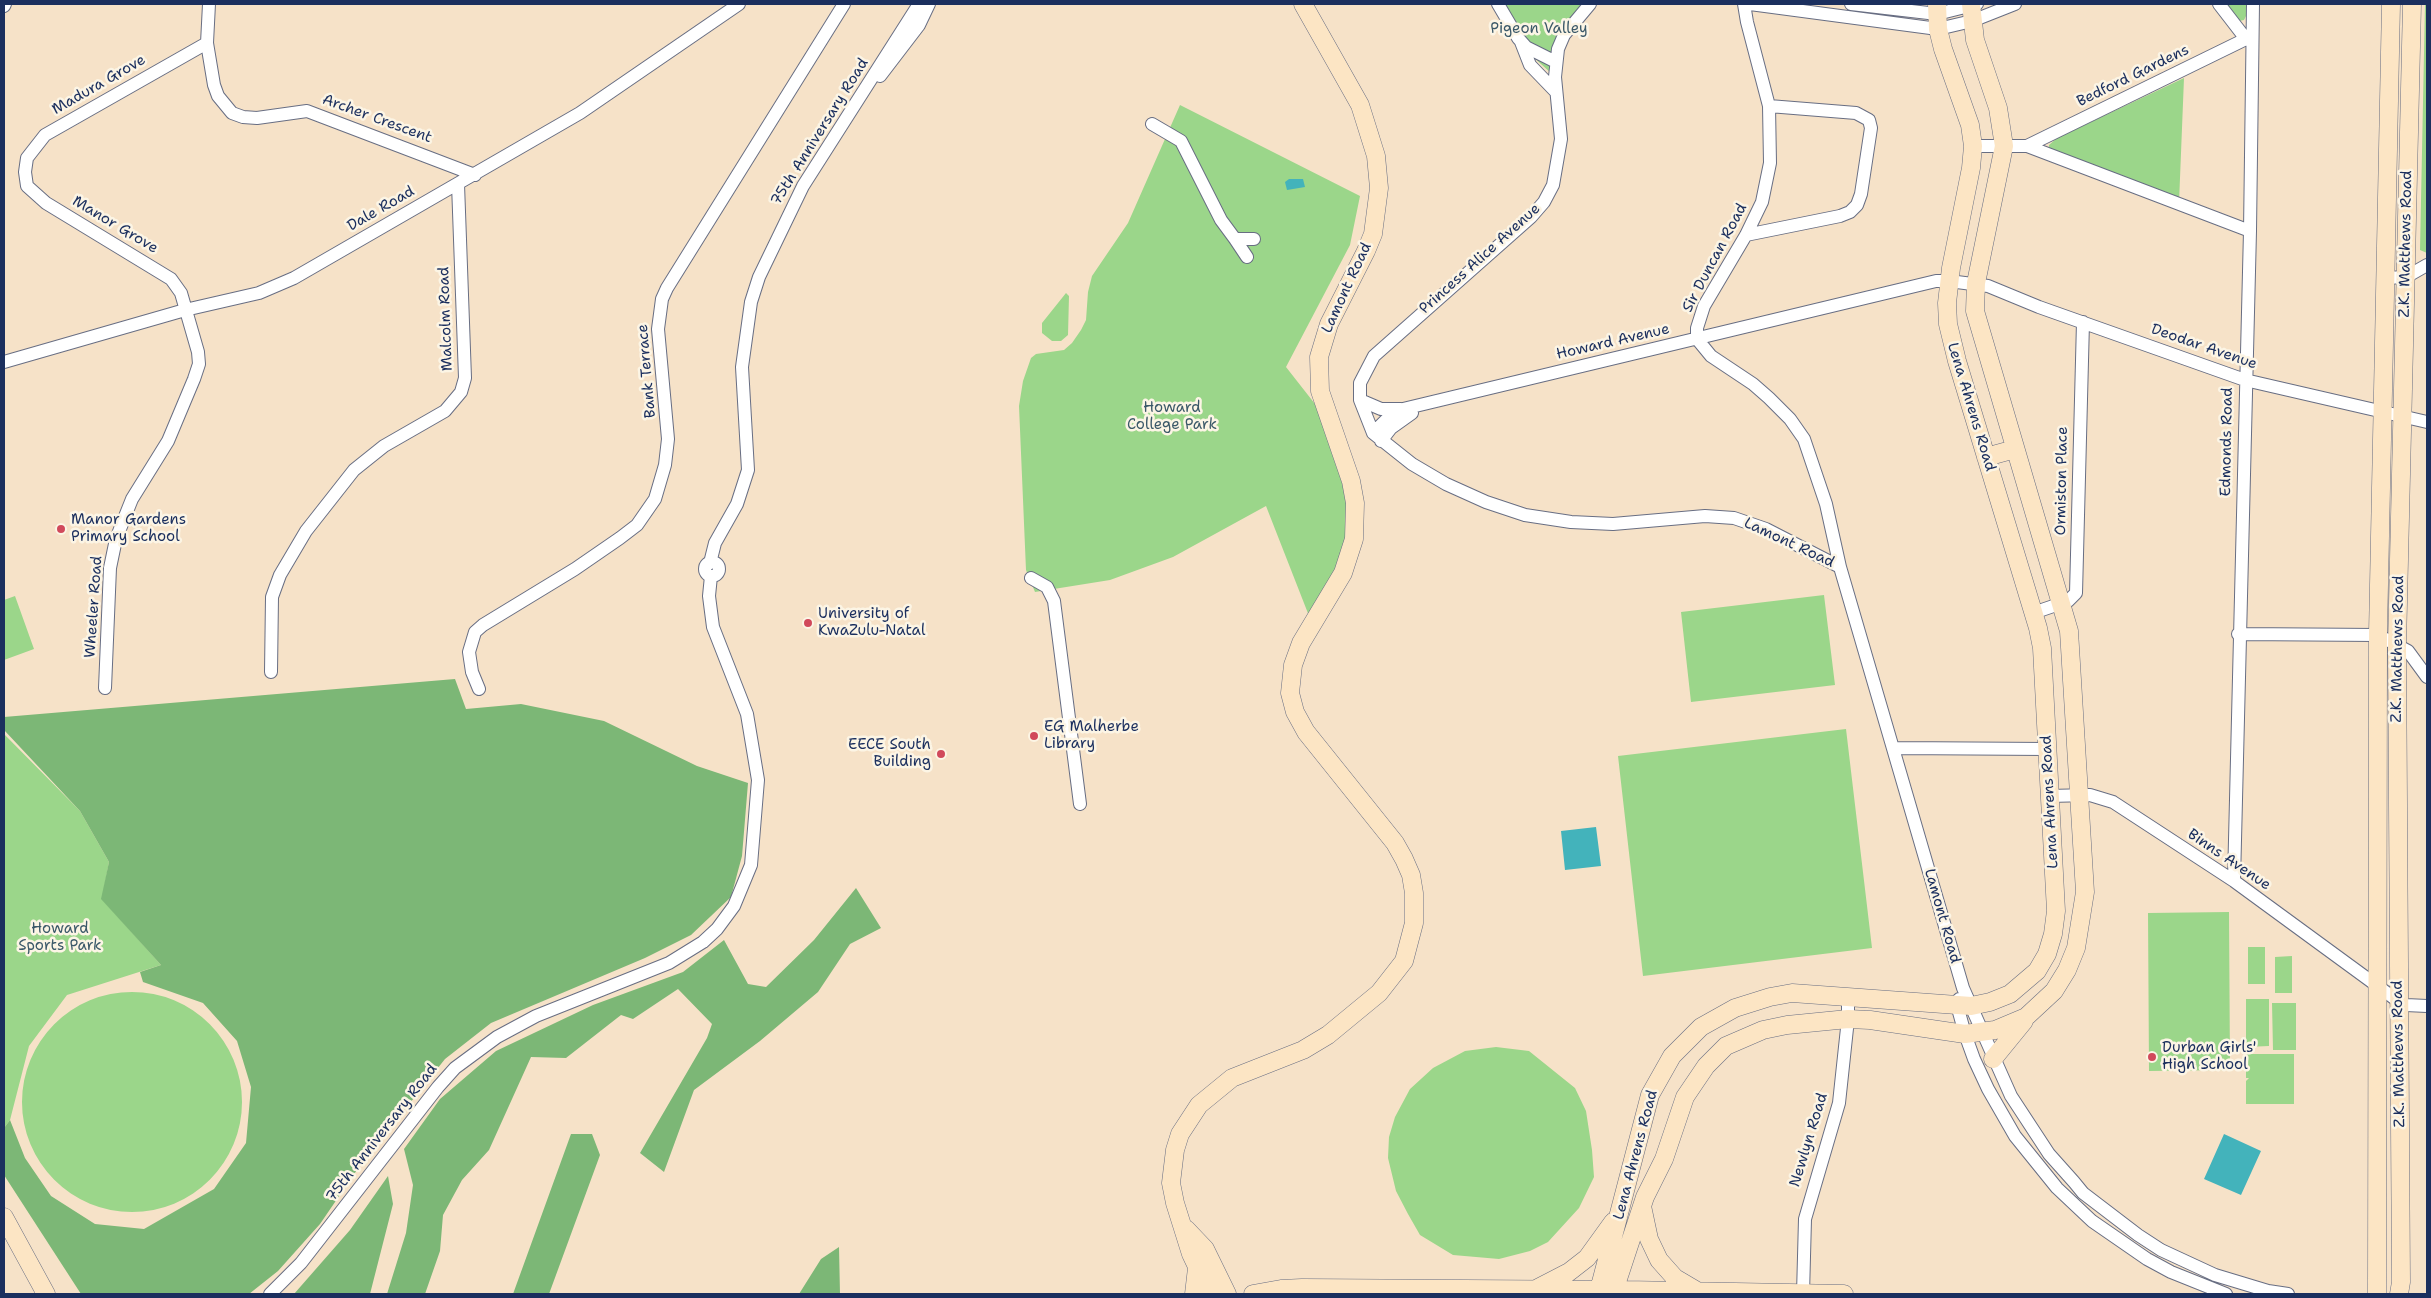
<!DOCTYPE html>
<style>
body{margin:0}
#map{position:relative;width:2431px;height:1298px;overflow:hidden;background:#f6e2c8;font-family:"Shantell Sans",sans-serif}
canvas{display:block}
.frame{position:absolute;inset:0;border:5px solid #1b2f5e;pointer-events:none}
</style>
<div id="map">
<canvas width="2431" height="1298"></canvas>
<div class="frame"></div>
</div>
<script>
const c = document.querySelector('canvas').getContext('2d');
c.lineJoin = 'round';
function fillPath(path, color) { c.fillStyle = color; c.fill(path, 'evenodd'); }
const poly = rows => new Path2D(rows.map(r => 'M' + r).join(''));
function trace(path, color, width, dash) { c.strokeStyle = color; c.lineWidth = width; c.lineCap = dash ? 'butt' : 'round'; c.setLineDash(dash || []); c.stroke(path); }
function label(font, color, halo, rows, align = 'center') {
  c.font = font + ' "Shantell Sans",sans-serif'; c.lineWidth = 5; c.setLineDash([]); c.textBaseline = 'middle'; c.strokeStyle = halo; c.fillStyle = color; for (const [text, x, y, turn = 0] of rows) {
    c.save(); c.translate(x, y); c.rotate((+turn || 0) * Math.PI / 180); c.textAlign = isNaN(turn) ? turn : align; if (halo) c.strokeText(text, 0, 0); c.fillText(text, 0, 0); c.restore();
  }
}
fillPath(poly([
 [1496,4,1592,4,1579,14,1552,74,1520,45],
 [2223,4,2247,4,2247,14,2244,20,2239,21],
 [2425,4,2427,4,2427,253,2420,250],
 [2184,78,2179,203,2049,149,2049,145,2057,138],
 [1180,105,1360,196,1350,245,1286,367,1315,404,1342,464,1349,505,1348,541,1327,594,1311,621,1266,506,1173,557,1110,580,1035,592,1026,570,1019,406,1023,381,1031,358,1036,354,1064,350,1072,343,1081,330,1086,320,1088,292,1092,276,1128,223],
 [1066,293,1069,296,1068,335,1061,341,1052,341,1042,333,1042,323],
 [1824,595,1835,685,1691,702,1681,612],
 [15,596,34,649,4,660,4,600],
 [1846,729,1872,948,1643,976,1618,756],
 [4,734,80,811,109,862,102,899,161,965,67,995,29,1046,10,1120,4,1128],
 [2229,912,2230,1070,2149,1071,2148,913],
 [2248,947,2265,947,2265,984,2248,984],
 [2292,956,2292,993,2275,993,2275,957],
 '22 1102a110 110 0 1 1 220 0a110 110 0 1 1-220 0Z',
 [2246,999,2269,999,2269,1046,2246,1047],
 [2272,1003,2296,1003,2296,1050,2273,1050],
 [1496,1047,1529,1051,1575,1088,1586,1111,1592,1150,1594,1177,1579,1208,1548,1242,1530,1251,1499,1259,1453,1255,1420,1235,1408,1214,1396,1191,1388,1158,1389,1137,1395,1117,1410,1089,1433,1068,1465,1051],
 [2246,1054,2294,1054,2294,1104,2246,1104,2246,1081,2249,1078,2246,1078]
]), '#9bd68a');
fillPath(poly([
 [455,679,466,709,521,704,604,721,697,766,748,783,742,856,731,897,691,935,645,958,491,1023,445,1059,359,1167,320,1224,278,1271,249,1294,81,1294,4,1175,4,1128,10,1120,25,1158,51,1196,95,1224,144,1229,214,1189,246,1143,251,1087,237,1041,203,1003,143,982,140,972,161,965,101,899,109,862,80,811,4,730,4,717],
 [856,888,881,928,850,944,818,992,760,1041,694,1090,664,1172,640,1153,707,1038,712,1024,678,989,633,1019,621,1015,566,1058,531,1057,489,1150,462,1180,443,1215,440,1251,425,1294,387,1294,406,1233,413,1185,404,1149,440,1099,496,1051,593,1005,683,972,724,940,748,984,766,987,814,940],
 [571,1134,592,1134,600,1155,549,1294,513,1294],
 [388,1176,393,1204,370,1294,294,1294,350,1230],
 [839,1247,840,1294,799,1294,821,1259]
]), '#7cb776');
fillPath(poly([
 [1289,179,1303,179,1305,187,1287,190,1285,182],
 [1596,827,1601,866,1565,870,1561,831],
 [2224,1134,2261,1151,2241,1195,2204,1179]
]), '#43b3bb');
const street = poly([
 [209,4,207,43,214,85,218,96,232,113,243,117,257,118,307,111,475,175],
 [1498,4,1518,38,1526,47,1556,62],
 [1590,4,1564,35,1558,49,1555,77,1561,139,1553,185,1544,202,1531,217,1374,356,1360,383,1360,400,1373,433,1412,464,1446,484,1486,502,1525,515,1571,522,1613,524,1705,516,1734,518,1766,529,1840,567,1963,988,2011,1096,2049,1154,2074,1182,2083,1193,2138,1235,2161,1250,2215,1275,2268,1291,2288,1294],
 [1744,4,1747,22,1769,106,1770,163,1762,202,1746,235,1704,306,1697,328,1697,339,1711,356,1753,384,1769,398,1790,419,1804,439,1826,504,1840,567],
 [1750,4,1938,29,1972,21,2015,4],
 [1851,4,1937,14,1977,4],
 [2219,4,2246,39],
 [4,6,5,4],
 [1521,42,1530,65,1556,92],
 [880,76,919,25,929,4],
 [1152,124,1181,141,1221,220,1235,239,1254,239],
 [1973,146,2027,146,2250,231],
 [2027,146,2252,36],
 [1746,235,1840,216,1850,212,1857,205,1861,194,1871,128,1869,120,1856,113,1769,106],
 [1235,239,1247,257],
 [2385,278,2406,277,2427,265],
 [4,362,185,310,259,293,294,278,580,113,739,4],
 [1360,400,1381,409,1401,409],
 [1373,433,1387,419,1403,409,1936,281,1949,281,1988,286,2039,307,2245,380,2427,422],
 [1381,441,1391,428,1412,413],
 '705 569a7 7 0 1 1 14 0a7 7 0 1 1-14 0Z',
 [710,563,715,543,737,504,748,470,742,367,751,302,759,277,803,186,919,4],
 [1031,578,1047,587,1054,601,1080,804],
 [2033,613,2068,601,2076,593,2083,322],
 [2238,634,2378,635,2408,651,2427,677],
 [271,672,272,597,280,575,306,531,354,470,384,446,445,411,461,392,465,378,458,184],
 [105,688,110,568,116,539,132,499,168,441,194,379,199,364,198,352,181,293,171,279,46,203,27,186,25,172,27,158,45,135,207,43],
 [479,689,472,672,469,652,475,632,483,625,575,569,620,538,637,525,655,499,665,465,668,439,658,329,662,299,667,288,844,4],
 [1894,748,2048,749],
 [2049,796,2090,795,2113,802,2234,881,2398,1001,2406,1005,2427,1006],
 [2234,881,2250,231,2253,4],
 [1959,999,1957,1005,1965,1034,1974,1059,1988,1089,2015,1136,2057,1188,2092,1221,2147,1259,2171,1272,2226,1294],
 [270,1294,301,1263,438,1087,455,1068,497,1037,536,1016,669,963,703,942,717,929,734,906,751,865,758,780,747,714,713,627,709,596,711,576],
 [1803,1294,1805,1219,1839,1103,1848,1019,1848,996]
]);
const secondary = poly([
 [1986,457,2015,449],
 [1993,1059,2024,1021],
 [1642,1206,1649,1239,1659,1260,1675,1278,1697,1291],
 [4,1217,46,1294],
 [1186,1229,1205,1249,1227,1294],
 [1538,1288,1569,1272,1587,1258,1613,1222],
 [1194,1294,1197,1268],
 [1210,1294,1191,1254,1175,1203,1171,1183,1175,1150,1180,1134,1199,1105,1232,1078,1303,1050,1328,1035,1379,993,1404,961,1414,923,1414,893,1411,875,1404,859,1395,843,1306,732,1295,712,1290,693,1293,665,1301,643,1343,573,1354,539,1355,503,1351,481,1320,391,1319,357,1329,324,1366,251,1373,234,1379,188,1376,156,1360,105,1303,4],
 [1253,1294,1281,1289,1302,1288,1625,1290,1844,1294],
 [1598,1294,1650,1095,1672,1056,1701,1027,1735,1008,1770,997,1792,993,1971,1006,1990,1002,2010,994,2037,971,2047,954,2053,934,2056,911,2042,648,2038,628,1957,361,1948,324,1947,303,1951,268,1971,168,1973,146,1970,125,1943,49,1938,29,1937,4],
 [1613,1294,1645,1197,1664,1159,1685,1097,1706,1066,1726,1046,1763,1030,1787,1025,1848,1019,1870,1020,1965,1034,1995,1030,2026,1017,2054,991,2067,970,2076,948,2085,892,2069,631,1975,311,1976,283,2004,146,1998,108,1975,40,1971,4],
 [2377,1294,2378,633,2391,4],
 [2399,1294,2401,1282,2397,645,2412,4]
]);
trace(street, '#686e83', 14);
trace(secondary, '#686e83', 19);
trace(street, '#fff', 12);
trace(secondary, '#fce5c4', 18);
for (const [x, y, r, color] of [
 [61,529,5,"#d1495b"],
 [808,623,5,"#d1495b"],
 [1034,736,5,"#d1495b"],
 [941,754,5,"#d1495b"],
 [2152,1057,5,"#d1495b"]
]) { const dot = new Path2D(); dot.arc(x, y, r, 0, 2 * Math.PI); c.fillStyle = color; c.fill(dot); trace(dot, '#fcf5e5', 2); }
label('15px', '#3b5969', '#fcf5e5', [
 ["Pigeon Valley",1539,29],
 ["Howard",1172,408],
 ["College Park",1172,425],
 ["Howard",60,929],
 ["Sports Park",60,946]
]);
label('15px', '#1b2f5e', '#fcf5e5', [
 ["Bedford Gardens",2133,76,-26],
 ["Madura Grove",99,85,-30],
 ["Archer Crescent",377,119,20],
 ["75th Anniversary Road",820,132,-58],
 ["Dale Road",381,209,-30],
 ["Manor Grove",115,225,31],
 ["Z.K. Matthews Road",2406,244,-89],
 ["Sir Duncan Road",1715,258,-62],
 ["Princess Alice Avenue",1480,259,-42],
 ["Lamont Road",1347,288,-65],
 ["Malcolm Road",446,319,-92],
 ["Howard Avenue",1613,342,-13],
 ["Deodar Avenue",2204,347,19],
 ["Bank Terrace",647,371,-95],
 ["Lena Ahrens Road",1971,407,73],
 ["Edmonds Road",2227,442,-89],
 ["Ormiston Place",2062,481,-89],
 ["Lamont Road",1789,543,25],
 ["Wheeler Road",94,607,-86],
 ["Z.K. Matthews Road",2398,649,-89],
 ["Lena Ahrens Road",2050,802,-93],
 ["Binns Avenue",2229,860,34],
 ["Lamont Road",1942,916,74],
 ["Z.K. Matthews Road",2399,1054,-91],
 ["75th Anniversary Road",382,1133,-52],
 ["Newlyn Road",1809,1140,-73],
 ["Lena Ahrens Road",1636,1155,-75]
]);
label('15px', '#1b2f5e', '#fcf5e5', [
 ["Manor Gardens",71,520],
 ["Primary School",71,537],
 ["University of",818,614],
 ["KwaZulu-Natal",818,631],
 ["EG Malherbe",1044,727],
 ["Library",1044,744],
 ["EECE South",931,745,"right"],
 ["Building",931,762,"right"],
 ["Durban Girls'",2162,1048],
 ["High School",2162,1065]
], 'left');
</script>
